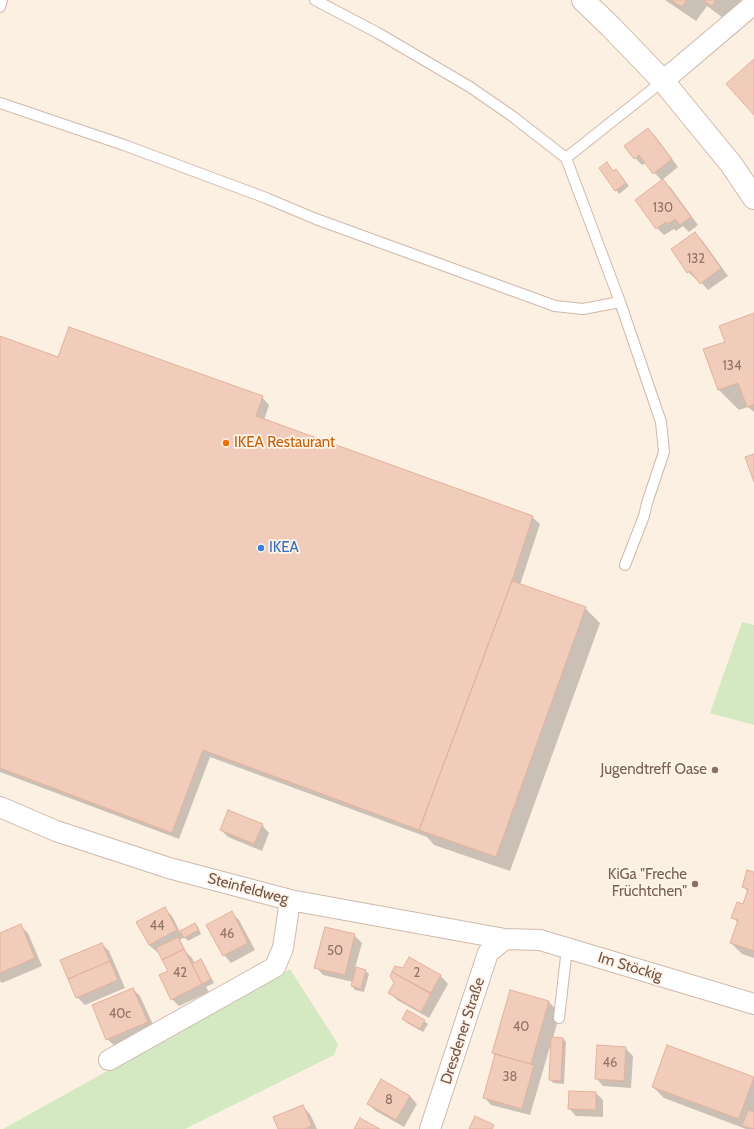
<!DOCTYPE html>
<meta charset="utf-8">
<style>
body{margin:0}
canvas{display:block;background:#fcf0e2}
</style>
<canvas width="754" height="1129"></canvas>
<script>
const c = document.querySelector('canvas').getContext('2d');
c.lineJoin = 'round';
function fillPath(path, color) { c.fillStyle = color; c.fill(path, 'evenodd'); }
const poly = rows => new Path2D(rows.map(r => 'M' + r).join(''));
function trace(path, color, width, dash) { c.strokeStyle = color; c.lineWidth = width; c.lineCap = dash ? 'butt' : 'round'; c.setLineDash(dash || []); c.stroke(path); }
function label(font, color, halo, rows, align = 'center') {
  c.font = font + ' Cabin,sans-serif'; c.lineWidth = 3.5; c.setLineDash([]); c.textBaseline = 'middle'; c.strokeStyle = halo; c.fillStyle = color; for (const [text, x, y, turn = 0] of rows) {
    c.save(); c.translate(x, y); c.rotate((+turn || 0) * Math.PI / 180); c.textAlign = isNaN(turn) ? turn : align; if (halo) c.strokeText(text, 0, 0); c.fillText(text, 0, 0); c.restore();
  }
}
fillPath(poly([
 [742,622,754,625,754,725,710,713],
 [290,969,338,1044,334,1055,185,1129,3,1129]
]), '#d4e9c1');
fillPath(poly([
 [665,0,741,0,726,20,707,6,696,21],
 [648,130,656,137,678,167,662,180,671,188,698,225,689,232,683,226,676,231,674,229,664,235,657,228,662,181,646,163,642,165,635,158],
 [610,167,614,172,619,174,629,186,619,194,616,190],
 [695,233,702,240,728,276,708,290,697,278,696,279,688,272],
 [754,314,754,412,748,407,739,410,719,390,705,350,726,342],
 [0,338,58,358,262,397,269,405,264,420,532,517,540,524,520,585,585,608,600,623,510,871,434,845,427,837,210,757,179,839,0,772],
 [262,825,269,833,262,851,228,837,221,830],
 [754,873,754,958,742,954,731,943,738,923,733,917,744,905,748,892,743,886],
 [165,909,172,916,180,932,194,924,198,927,201,934,188,941,184,937,180,940,186,952,192,958,195,964,200,960,204,964,214,983,206,987,209,992,179,1006,172,999,169,971,159,951,157,952,149,945],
 [232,913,239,920,255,950,231,963,224,955],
 [20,926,28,933,42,966,2,983,0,981,0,934],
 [354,935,362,943,355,968,366,971,369,974,364,992,355,990,352,986,353,982,323,975,316,967],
 [102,944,109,951,125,988,85,1005,77,997],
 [409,958,441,976,448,984,429,1018,397,1000,390,993,395,983,391,976,395,967,404,969],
 [133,989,140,996,155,1029,115,1046,107,1039],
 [549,1002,560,1013,553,1038,563,1038,566,1042,564,1084,553,1083,550,1079,551,1043,530,1115,491,1105,484,1097,496,1056,493,1053],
 [403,1019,424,1021,428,1024,423,1032,407,1023],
 [625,1048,633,1056,631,1088,603,1086,596,1078],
 [754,1078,754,1129,746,1129,664,1098,653,1087],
 [381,1080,410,1096,417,1104,404,1127,376,1111,368,1104],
 [570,1092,596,1093,603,1100,603,1117,576,1116,569,1108],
 [303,1107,310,1114,317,1129,279,1129]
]), '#0003');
const building = poly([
 [671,0,687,0,682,7,671,0],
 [703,0,716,0,712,6,703,0],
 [754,59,754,115,726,84,754,59],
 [648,128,672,159,653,174,639,155,634,159,624,146,648,128],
 [607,162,613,171,616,169,626,183,615,191,599,168,607,162],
 [663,179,691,217,680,225,675,219,668,224,666,222,656,229,635,200,663,179],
 [695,232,721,268,700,284,690,271,687,273,671,249,695,232],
 [754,313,754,405,747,407,738,383,718,390,703,349,725,342,719,326,754,313],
 [69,327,263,396,256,416,533,516,512,581,419,830,203,750,172,833,0,768,0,336,58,357,69,327],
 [754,454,754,482,745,457,754,454],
 [512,581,586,607,496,857,419,830,512,581],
 [228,810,263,824,254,844,220,830,228,810],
 [747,870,754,872,754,951,730,943,738,920,731,918,737,902,743,904,748,889,742,887,747,870],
 [165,907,177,930,149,945,136,922,165,907],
 [232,911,248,943,223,956,206,925,232,911],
 [195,923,199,930,184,938,180,931,195,923],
 [21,924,35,958,0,973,0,933,21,924],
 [325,927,355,934,345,975,314,968,325,927],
 [178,937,184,949,162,960,156,948,178,937],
 [102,943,110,961,68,979,60,960,102,943],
 [184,949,202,984,171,1000,159,975,168,971,162,960,184,949],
 [409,957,441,975,431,993,392,972,395,966,403,968,409,957],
 [201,959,211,979,202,984,192,964,201,959],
 [110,961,118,980,76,998,68,979,110,961],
 [356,967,366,970,361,989,351,986,356,967],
 [392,972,431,994,421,1012,388,993,394,983,390,976,392,972],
 [133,988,148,1022,106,1040,92,1005,133,988],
 [510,990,549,1001,531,1064,492,1053,510,990],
 [407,1010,425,1020,420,1029,402,1019,407,1010],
 [551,1037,563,1038,561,1081,549,1080,551,1037],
 [597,1045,626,1047,624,1081,595,1079,597,1045],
 [667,1045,754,1077,739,1119,652,1087,667,1045],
 [495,1054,534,1065,522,1109,483,1098,495,1054],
 [381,1079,410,1096,396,1120,367,1104,381,1079],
 [569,1091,596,1092,596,1110,568,1109,569,1091],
 [303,1105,312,1126,304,1129,278,1129,273,1117,303,1105],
 [748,1110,754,1112,754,1129,742,1126,748,1110],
 [475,1116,494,1125,492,1129,469,1129,475,1116],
 [360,1118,380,1129,354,1129,360,1118]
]);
fillPath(building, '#f1ccba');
trace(building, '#e4b19b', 1);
const service = poly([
 [315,0,378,33,470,87,512,116,566,158,620,302,661,422,664,452,647,503,644,516,625,565],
 [0,7,2,0],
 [0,103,124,145,266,198,316,219,555,306,583,309,620,302],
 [566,158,663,81],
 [559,1018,567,948]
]);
const minor = poly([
 [663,81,754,4],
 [0,807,56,831,169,868,290,900,505,939,540,940,754,1004],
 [109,1060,275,967,283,948,290,900],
 [430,1129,488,953,505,939]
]);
const secondary = poly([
 [583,0,611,27,663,81,731,164,754,198]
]);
trace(service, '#cfb9ac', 12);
trace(minor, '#cfb9ac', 22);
trace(secondary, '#d2b8a9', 24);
trace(service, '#fff', 10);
trace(minor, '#fff', 20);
trace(secondary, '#fff', 22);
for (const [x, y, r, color] of [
 [226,443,4,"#e8710a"],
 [261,548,4,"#3f7fe0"],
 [715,770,4,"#8d6e63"],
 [695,884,4,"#8d6e63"]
]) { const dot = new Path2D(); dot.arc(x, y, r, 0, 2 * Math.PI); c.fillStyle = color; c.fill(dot); trace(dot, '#fff4e8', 1.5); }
label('13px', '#927365', null, [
 ["130",663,208],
 ["132",696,259],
 ["134",732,366],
 ["44",157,926],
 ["46",227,934],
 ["50",335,951],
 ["42",180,973],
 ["2",417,973],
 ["40c",120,1014],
 ["40",521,1027],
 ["46",610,1063],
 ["38",510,1077],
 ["8",389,1100]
]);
label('15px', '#c56008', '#fff4e8', [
 ["IKEA Restaurant",234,443]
], 'left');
label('15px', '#366cbe', '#fff4e8', [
 ["IKEA",269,548]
], 'left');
label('15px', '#785e54', '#fff4e8', [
 ["Jugendtreff Oase",707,770],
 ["KiGa \"Freche",687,875],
 ["Früchtchen\"",687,892]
], 'right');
label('15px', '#735549', '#fff4e8', [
 ["Steinfeldweg",248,889,15],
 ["Im Stöckig",630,967,17],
 ["Dresdener Straße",463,1031,-72]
]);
</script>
